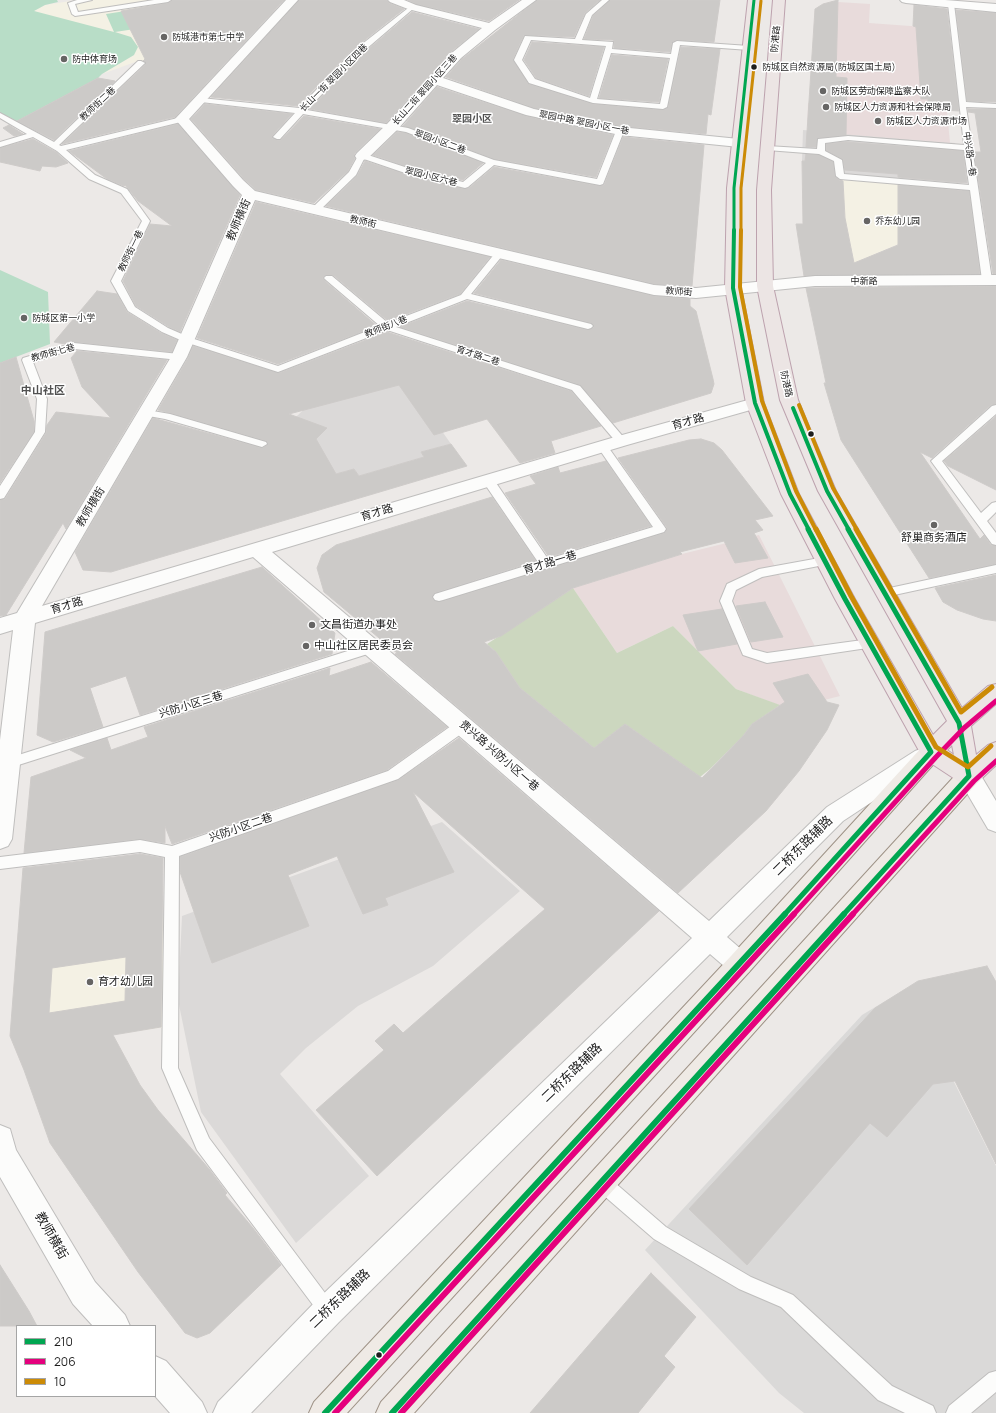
<!DOCTYPE html>
<meta charset="utf-8">
<style>
body{margin:0}
#map{position:relative;width:996px;height:1413px;overflow:hidden;background:#ece9e7;font-family:Manrope,sans-serif}
canvas{display:block}
.legend{position:absolute;left:16px;top:1325px;width:140px;height:72px;box-sizing:border-box;background:#fff;border:1px solid #a5a5a5;margin:0;padding:5px 7px;list-style:none;font-size:12px;color:#1e1e1e}
.legend li{display:flex;align-items:center;gap:8px;height:20px}
.legend b{width:20px;border:1px solid #a5a5a5}
</style>
<div id="map">
<canvas width="996" height="1413"></canvas>
<ul class="legend">
<li><b style="height:5px;background:#00a651"></b>210</li>
<li><b style="height:5px;background:#e5007d"></b>206</li>
<li><b style="height:5px;background:#cc8b06"></b>10</li>
</ul>
</div>
<script>
const c = document.querySelector('canvas').getContext('2d');
c.lineJoin = 'round';
function fillPath(path, color) { c.fillStyle = color; c.fill(path, 'evenodd'); }
const poly = rows => new Path2D(rows.map(r => 'M' + r).join(''));
function trace(path, color, width, dash) { c.strokeStyle = color; c.lineWidth = width; c.lineCap = dash ? 'butt' : 'round'; c.setLineDash(dash || []); c.stroke(path); }
function label(font, color, halo, rows, align = 'center') {
  c.font = font + ' Manrope,"Noto Sans SC",sans-serif'; c.lineWidth = 3; c.setLineDash([]); c.textBaseline = 'middle'; c.strokeStyle = halo; c.fillStyle = color; for (const [text, x, y, turn = 0] of rows) {
    c.save(); c.translate(x, y); c.rotate((+turn || 0) * Math.PI / 180); c.textAlign = isNaN(turn) ? turn : align; if (halo) c.strokeText(text, 0, 0); c.fillText(text, 0, 0); c.restore();
  }
}
fillPath(poly([
 [803,130,955,143,959,190,833,178,832,163,802,161],
 [406,380,451,444,421,452,424,457,359,476,354,469,336,474,254,457,319,395],
 [442,822,520,891,433,966,358,1006,306,1048,280,1074,369,1176,296,1243,201,1112,178,1000,182,916]
]), '#dbd9d8');
fillPath(poly([
 [838,2,870,4,869,23,938,28,948,71,952,111,947,111,950,143,807,131,808,103,811,103,811,79,815,10,823,4],
 [759,535,840,696,789,709,736,689,673,626,617,653,573,588,682,554]
]), '#e8dbdb');
fillPath(poly([
 [77,0,234,0,152,53,143,61,138,61,102,74,134,55,34,11,45,5],
 [833,178,928,187,931,230,854,263,847,226,804,224,803,217,845,219,843,183],
 [165,916,165,1027,125,1033,48,1031,50,992,13,997,18,938]
]), '#f4f1e4');
fillPath(poly([
 [907,988,996,1166,996,1413,804,1413,779,1393,645,1250,862,1015]
]), '#dad9d8');
fillPath(poly([
 [573,588,617,653,673,626,736,689,780,705,752,724,743,736,710,769,700,777,625,724,594,748,520,688,496,652,487,644]
]), '#ccd7bf');
fillPath(poly([
 [0,0,57,0,58,2,45,5,34,11,114,32,106,14,197,0,214,17,115,32,131,37,138,47,134,55,102,74,98,78,17,121,0,113],
 [0,270,48,292,50,344,0,363]
]), '#b8ddc7');
const building = poly([
 [172,0,284,0,175,117,62,144,146,64,143,61,145,59,121,11,168,3,172,0],
 [299,0,386,0,389,3,404,9,351,51,298,106,211,97,299,0],
 [408,0,519,0,489,21,416,4,408,0],
 [537,0,600,0,585,13,574,37,524,35,513,59,529,84,593,104,664,110,668,107,681,47,720,49,711,115,708,114,706,134,620,126,534,108,446,77,462,59,537,0],
 [610,0,720,0,714,42,676,40,672,43,670,52,614,48,614,42,613,40,584,39,593,16,610,0],
 [838,0,836,77,847,78,846,135,818,138,816,147,806,147,815,9,823,4,838,0],
 [914,5,947,9,959,111,928,109,928,99,921,99,916,27,913,26,914,5],
 [956,10,996,13,996,102,967,101,956,10],
 [412,12,479,29,452,51,386,123,310,109,359,57,412,12],
 [532,42,604,47,589,96,536,78,524,60,532,42],
 [612,55,668,59,659,102,599,98,612,55],
 [98,78,115,81,54,140,17,121,98,78],
 [437,87,526,116,613,135,596,177,494,159,403,126,437,87],
 [205,104,292,114,272,136,272,138,277,140,281,140,304,116,380,129,356,152,354,155,355,158,348,171,314,203,256,190,244,179,191,119,205,104],
 [968,109,996,109,996,274,993,274,974,152,981,152,975,113,968,112,968,109],
 [178,124,240,195,180,332,169,327,136,306,123,281,150,224,172,226,138,201,125,185,124,186,107,179,69,151,178,124],
 [9,125,23,134,14,136,3,128,9,125],
 [397,132,406,133,483,163,463,180,414,169,373,155,397,132],
 [623,137,704,145,692,286,654,284,326,206,357,176,365,161,408,175,465,189,469,188,494,167,600,186,604,185,623,137],
 [33,139,56,152,68,163,56,167,42,166,40,171,0,162,0,148,33,139],
 [846,142,963,151,967,183,898,177,898,174,845,170,843,159,826,150,826,144,846,142],
 [806,154,819,155,833,162,835,176,839,180,843,181,845,218,854,263,898,245,898,185,969,191,980,274,804,276,796,224,803,224,802,161,805,161,806,154],
 [256,202,490,257,460,294,388,321,333,275,325,275,322,278,325,281,377,326,278,364,197,338,256,202],
 [501,260,654,296,690,299,690,306,696,311,713,379,714,384,711,393,613,423,580,385,400,327,467,301,588,330,594,327,591,323,474,293,501,260],
 [996,286,996,404,991,405,932,458,920,452,980,539,984,535,991,545,996,546,996,564,929,578,841,440,824,383,826,383,806,288,996,286],
 [97,291,117,294,127,312,161,333,177,340,172,352,74,342,65,344,54,342,97,291],
 [387,332,571,391,601,426,551,441,555,453,520,463,487,419,434,435,399,385,289,414,327,428,316,439,336,474,354,469,359,476,424,457,421,452,451,444,467,466,111,572,83,570,75,552,153,418,262,448,268,444,266,441,170,413,158,410,188,358,193,346,279,373,387,332],
 [77,351,167,360,66,529,63,523,6,615,0,616,0,500,5,499,46,433,47,425,56,412,111,418,82,387,71,358,77,351],
 [16,357,34,421,34,432,0,483,0,363,16,357],
 [996,416,996,490,948,466,944,461,996,416],
 [701,439,714,443,722,450,773,516,755,520,763,530,754,533,768,558,735,563,724,541,680,552,682,554,573,588,501,636,484,642,496,652,520,688,594,748,625,724,702,778,743,736,752,724,785,702,773,683,808,674,827,702,839,705,827,730,799,771,766,811,678,893,395,654,397,653,324,592,317,568,322,555,336,545,492,497,536,561,435,593,432,598,435,601,443,601,664,533,667,528,618,458,689,440,701,439],
 [606,461,651,526,549,557,505,493,536,484,530,476,558,467,560,473,606,461],
 [262,567,335,633,332,654,140,715,126,676,90,688,103,727,53,742,37,735,45,632,262,567],
 [996,575,996,621,983,619,957,610,943,602,935,588,996,575],
 [765,602,783,637,751,642,736,606,765,602],
 [722,609,737,644,698,651,683,615,722,609],
 [371,662,447,727,387,770,172,844,165,826,165,843,140,839,24,853,31,777,86,758,70,750,107,738,111,750,148,737,144,727,330,668,329,676,371,662],
 [459,738,659,911,377,1176,316,1110,384,1050,375,1041,394,1024,403,1033,545,909,413,792,454,872,385,898,388,905,363,914,337,856,288,875,309,926,212,963,180,872,180,857,398,780,459,738],
 [140,854,163,858,161,1027,113,1035,140,1085,158,1110,210,1170,227,1193,225,1195,253,1228,281,1265,210,1333,197,1338,185,1333,138,1272,50,1143,24,1070,10,1036,23,868,140,854],
 [126,957,125,1001,49,1013,52,968,126,957],
 [987,966,996,982,996,1164,955,1081,933,1084,887,1137,870,1123,747,1265,689,1209,875,1008,918,981,987,966],
 [0,1265,29,1311,37,1326,0,1326,0,1265],
 [651,1273,696,1317,664,1356,675,1367,638,1413,530,1413,651,1273]
]);
fillPath(building, '#cccac8');
trace(building, '#cecbc9', 1);
const service = poly([
 [77,0,92,0,75,4,78,12,154,0,171,0,168,2,75,16,72,14,68,3,77,0],
 [602,0,609,0,592,15,582,40,613,42,612,49,671,54,673,43,677,41,749,46,753,48,749,50,680,45,667,107,663,109,593,103,529,83,514,60,525,36,575,39,586,14,602,0],
 [531,40,606,46,590,98,535,79,522,60,531,40],
 [611,53,670,58,660,104,597,99,611,53],
 [951,2,954,4,966,102,996,104,996,108,966,107,992,280,987,283,982,280,970,190,840,179,836,176,834,161,819,154,767,150,763,148,767,146,817,149,818,139,848,136,964,145,948,4,951,2],
 [848,140,964,150,969,185,844,174,842,160,825,151,825,143,848,140],
 [412,5,415,7,414,8,358,56,307,110,408,128,494,160,597,179,616,131,617,129,623,129,624,131,603,184,600,185,494,165,468,187,465,188,408,174,364,159,356,175,318,212,315,213,312,212,311,210,312,208,349,172,359,154,365,154,414,170,463,182,486,163,406,132,303,114,280,139,277,139,273,137,295,113,201,102,197,100,201,98,299,108,352,52,412,5],
 [138,61,141,61,145,63,59,145,61,146,182,117,186,119,185,121,66,150,95,175,127,189,150,221,121,281,135,307,168,328,191,338,278,366,380,326,326,280,324,278,326,276,332,276,388,323,461,295,496,252,502,252,504,254,502,256,471,294,591,324,593,326,591,328,588,329,467,299,396,327,580,386,625,439,626,441,625,443,617,443,572,390,387,330,278,372,185,342,162,332,128,311,111,281,142,221,121,193,89,179,57,151,33,137,0,147,0,142,27,134,0,118,0,113,54,142,138,61],
 [74,343,179,354,184,357,179,360,74,349,33,362,47,399,45,432,4,498,0,499,0,486,35,432,37,399,22,360,23,358,74,343],
 [996,405,996,414,942,461,981,513,992,503,996,502,996,512,987,521,996,533,996,545,992,544,931,461,992,406,996,405],
 [147,410,170,414,266,442,267,444,262,447,165,419,143,415,142,413,143,411,147,410],
 [602,443,606,444,664,526,666,529,664,532,443,600,439,601,435,600,433,597,435,594,538,562,482,480,484,477,492,477,548,559,653,527,597,446,602,443],
 [825,557,829,558,831,561,829,564,762,577,736,590,732,601,752,649,767,653,870,639,874,641,876,644,874,647,767,663,743,655,720,601,727,584,759,569,825,557],
 [996,565,996,573,885,597,881,596,879,593,881,590,885,589,996,565],
 [373,643,377,645,379,648,377,651,9,768,4,767,2,763,4,759,9,758,373,643],
 [463,720,468,721,470,725,468,729,398,779,179,856,178,1068,209,1138,334,1305,337,1311,334,1317,328,1320,322,1317,197,1150,162,1068,165,857,140,852,0,869,0,857,140,840,172,846,388,771,458,721,463,720],
 [601,1173,607,1176,666,1227,751,1277,793,1295,892,1386,933,1406,936,1413,905,1413,878,1400,781,1307,739,1289,654,1239,595,1188,592,1182,595,1176,601,1173],
 [996,1371,996,1392,971,1413,946,1413,949,1406,989,1373,996,1371]
]);
const minor = poly([
 [286,0,298,0,189,119,243,180,255,191,654,285,696,288,815,276,996,275,996,285,815,286,696,298,654,295,255,200,187,357,42,606,615,437,755,398,761,399,764,403,761,407,627,445,272,552,709,921,827,807,915,751,923,748,931,751,934,757,931,763,843,821,727,937,749,956,753,964,749,972,740,976,731,972,710,954,339,1322,251,1413,213,1413,218,1402,317,1300,692,938,253,557,35,623,12,839,8,846,0,849,0,740,13,630,0,634,0,618,17,613,171,357,242,195,233,186,175,119,286,0],
 [388,0,404,0,416,5,489,23,522,0,536,0,495,30,461,58,443,78,534,109,620,127,739,139,744,140,746,143,744,146,739,147,620,135,526,115,437,85,397,130,367,159,362,160,357,159,355,156,357,153,387,124,453,52,482,28,408,9,390,2,388,0],
 [900,0,945,0,996,4,996,12,906,3,902,2,900,0],
 [0,1125,10,1129,16,1150,95,1282,125,1315,130,1326,93,1326,73,1304,0,1177,0,1125],
 [155,1356,166,1361,202,1402,207,1413,170,1413,155,1396,155,1356]
]);
const tertiary = poly([
 [969,767,977,769,996,801,996,832,988,829,957,776,961,769,969,767]
]);
const primary = poly([
 [931,743,939,746,942,752,939,758,749,972,347,1413,309,1413,314,1402,731,956,923,746,931,743],
 [969,767,977,769,981,776,977,783,414,1413,376,1413,381,1402,961,769,969,767]
]);
const trunk = poly([
 [748,0,760,0,741,188,741,288,764,403,799,494,855,599,933,735,947,721,818,491,780,400,757,286,757,190,773,0,785,0,771,190,773,286,798,400,836,491,962,708,988,686,996,684,996,704,971,726,976,755,988,745,996,742,996,765,977,783,969,785,961,783,923,758,835,599,781,494,746,403,725,288,727,188,748,0],
 [952,745,954,755,947,750,952,745]
]);
trace(service, '#bfbebd', 2);
trace(minor, '#bfbebd', 2);
trace(tertiary, '#bfbebd', 2);
trace(primary, '#9f9387', 2);
trace(trunk, '#bda2ae', 2);
fillPath(service, '#fcfcfb');
fillPath(minor, '#fcfcfb');
fillPath(tertiary, '#fcfcfb');
fillPath(primary, '#efeae5');
fillPath(trunk, '#ece5e4');
trace(poly([
 [734,231,734,188,754,0]
]), '#00a651', 3);
trace(poly([
 [734,230,733,288,755,403,790,494,809,530],
 [793,408,827,491,849,530]
]), '#00a651', 4);
trace(poly([
 [784,915,931,752,845,599,808,529],
 [843,915,969,776,959,723,848,529]
]), '#00a651', 5);
trace(poly([
 [325,1413,785,914],
 [392,1413,844,914]
]), '#00a651', 6);
trace(poly([
 [793,915,936,757,964,728,996,701],
 [852,915,974,781,996,761]
]), '#e5007d', 5);
trace(poly([
 [335,1413,794,914],
 [401,1413,853,914]
]), '#e5007d', 6);
trace(poly([
 [741,231,741,188,761,1]
]), '#cc8b06', 3);
trace(poly([
 [741,230,740,287,762,401,796,491,816,530],
 [799,405,833,488,857,530]
]), '#cc8b06', 4);
trace(poly([
 [816,529,851,596,936,747,968,767,991,746],
 [856,529,961,712,992,687]
]), '#cc8b06', 5);
for (const [x, y, r, color] of [
 [164,37,4,"#666564"],
 [64,59,4,"#666564"],
 [754,67,3.5,"#1e1e1e"],
 [823,91,4,"#666564"],
 [826,107,4,"#666564"],
 [878,121,4,"#666564"],
 [867,221,4,"#666564"],
 [24,318,4,"#666564"],
 [811,434,3.5,"#1e1e1e"],
 [934,525,4,"#666564"],
 [312,625,4,"#666564"],
 [306,646,4,"#666564"],
 [90,982,4,"#666564"],
 [379,1355,3.5,"#1e1e1e"]
]) { const dot = new Path2D(); dot.arc(x, y, r, 0, 2 * Math.PI); c.fillStyle = color; c.fill(dot); trace(dot, '#fff', 1.5); }
label('9px', '#1e1e1e', '#fff', [
 ["防城港市第七中学",172,37],
 ["防中体育场",72,59],
 ["防城区劳动保障监察大队",831,91],
 ["防城区人力资源和社会保障局",834,107],
 ["防城区人力资源市场",886,121],
 ["乔东幼儿园",875,221],
 ["防城区第一小学",32,318]
], 'left');
label('9px', '#1e1e1e', '#fff', [
 ["防港路",776,39,-85],
 ["长山一街 翠园小区四巷",334,78,-45],
 ["长山二街 翠园小区三巷",425,90,-48],
 ["教师街二巷",98,104,-43],
 ["翠园中路 翠园小区一巷",584,123,11],
 ["翠园小区二巷",440,142,20],
 ["中兴路一巷",969,154,82],
 ["翠园小区六巷",431,177,14],
 ["教师街",363,222,13],
 ["教师街一巷",131,251,-64],
 ["中新路",864,281],
 ["教师街",679,292,4],
 ["教师街八巷",386,327,-21],
 ["教师街七巷",53,353,-15],
 ["育才路二巷",478,356,18],
 ["防港路",786,384,77]
]);
label('9px', '#1e1e1e', '#fff', [
 ["防城区自然资源局(防城区国土局)",762,67]
], 'left');
label('bold 10px', '#515151', '#fff', [
 ["翠园小区",472,119]
]);
label('11px', '#1e1e1e', '#fff', [
 ["教师横街",239,220,-67],
 ["育才路",688,422,-16],
 ["教师横街",91,507,-59],
 ["育才路",377,513,-17],
 ["育才路一巷",550,563,-17],
 ["育才路",67,606,-17],
 ["兴防小区三巷",191,705,-17],
 ["贵兴路 兴防小区一巷",499,756,41],
 ["兴防小区二巷",241,828,-19]
]);
label('bold 11px', '#515151', '#fff', [
 ["中山社区",43,391]
]);
label('11px', '#1e1e1e', '#fff', [
 ["舒巢商务酒店",934,538,"center"],
 ["文昌街道办事处",320,625],
 ["中山社区居民委员会",314,646],
 ["育才幼儿园",98,982]
], 'left');
label('13px', '#1e1e1e', '#fff', [
 ["二桥东路辅路",803,846,-45],
 ["二桥东路辅路",572,1073,-44],
 ["教师横街",51,1236,60],
 ["二桥东路辅路",340,1299,-44]
]);
</script>
